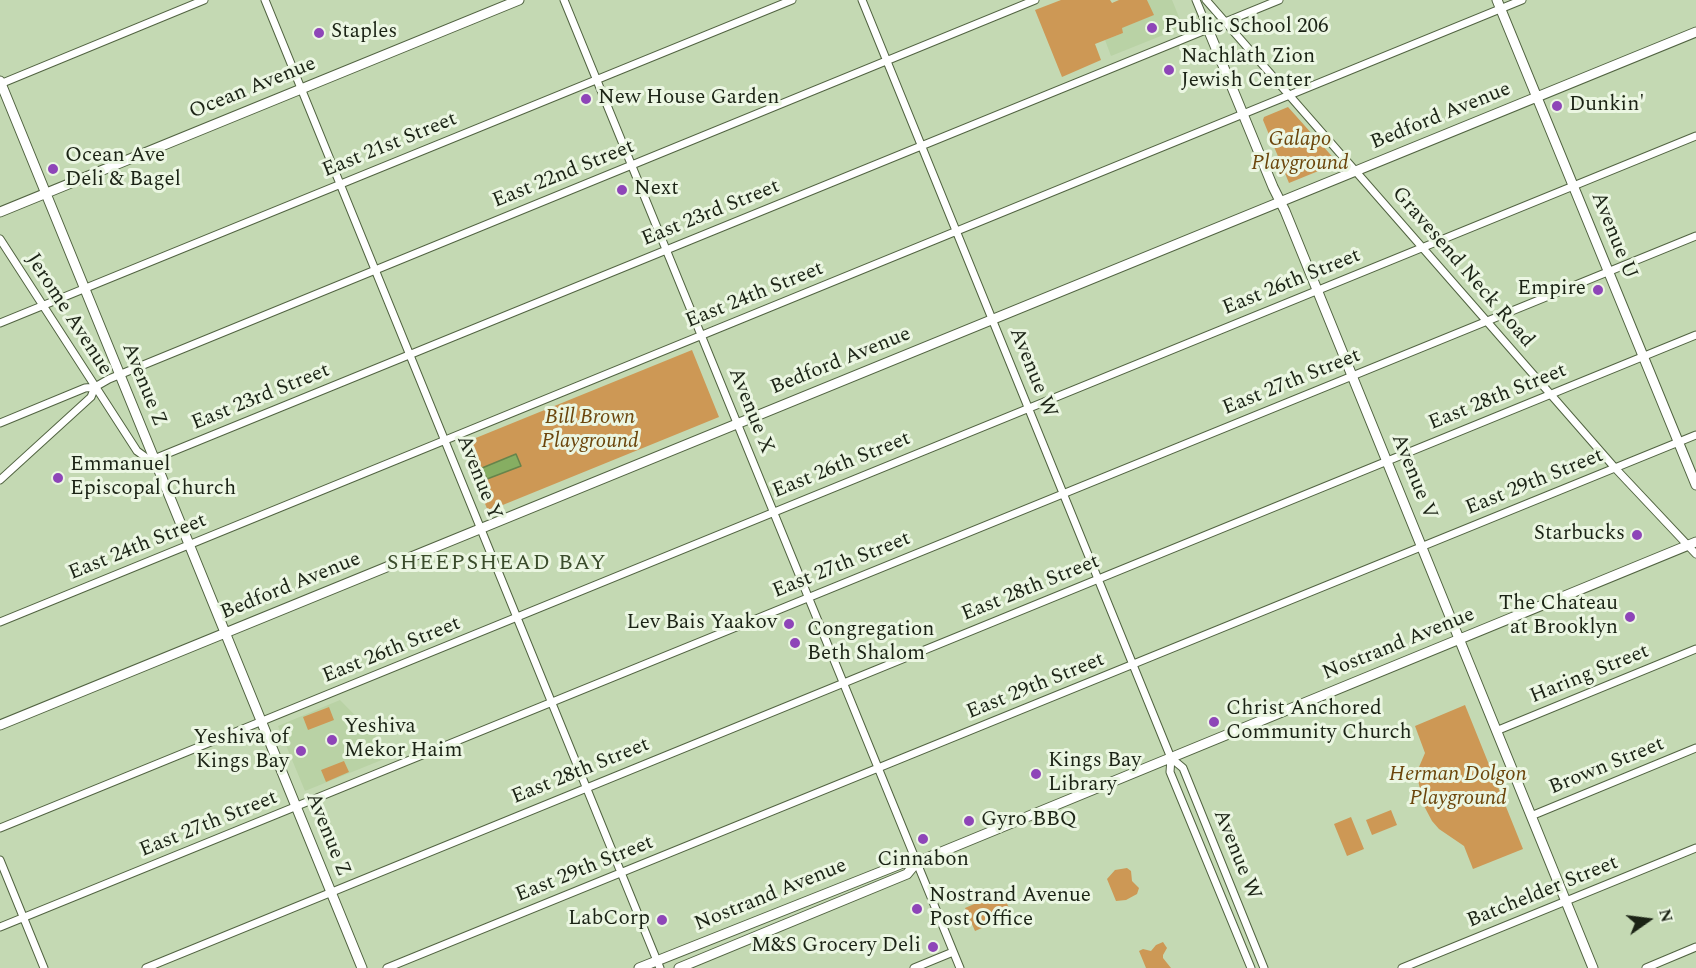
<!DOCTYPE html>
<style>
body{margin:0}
#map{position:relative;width:1696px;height:968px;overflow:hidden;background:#c4d9b3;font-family:Spectral,serif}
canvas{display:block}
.north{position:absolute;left:1618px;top:890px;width:60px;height:60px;-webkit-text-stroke:4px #ebf6e2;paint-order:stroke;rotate:76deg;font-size:16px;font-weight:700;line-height:24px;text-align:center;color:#1b2315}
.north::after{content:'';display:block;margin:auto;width:21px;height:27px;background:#1b2315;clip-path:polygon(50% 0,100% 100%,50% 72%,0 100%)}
</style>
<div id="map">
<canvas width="1696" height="968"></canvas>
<div class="north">N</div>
</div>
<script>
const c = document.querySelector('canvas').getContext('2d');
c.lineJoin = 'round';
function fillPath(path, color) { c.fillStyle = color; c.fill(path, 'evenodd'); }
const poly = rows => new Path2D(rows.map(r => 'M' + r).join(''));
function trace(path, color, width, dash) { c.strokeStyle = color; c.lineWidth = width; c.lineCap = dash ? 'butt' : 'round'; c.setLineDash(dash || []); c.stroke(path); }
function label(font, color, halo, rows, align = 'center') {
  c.font = font + ' Spectral,serif'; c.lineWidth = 6; c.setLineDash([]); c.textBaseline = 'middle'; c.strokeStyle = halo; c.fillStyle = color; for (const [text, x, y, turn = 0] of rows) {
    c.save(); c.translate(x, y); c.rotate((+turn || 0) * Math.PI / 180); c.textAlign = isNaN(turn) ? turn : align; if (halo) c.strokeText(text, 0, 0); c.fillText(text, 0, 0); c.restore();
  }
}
fillPath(poly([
 [1147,0,1172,0,1183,27,1111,56,1105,40,1123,33,1121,28,1153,15],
 [340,700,394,755,305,791,278,726]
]), '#b9d2a5');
fillPath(poly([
 [1061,0,1110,0,1112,3,1119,0,1147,0,1154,15,1122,28,1123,33,1095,44,1101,60,1062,77,1035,10],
 [1288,107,1338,163,1289,183,1263,120,1264,117],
 [692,350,719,417,488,511,461,444],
 [1465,705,1523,849,1473,869,1464,846,1439,829,1432,821,1423,804,1418,780,1419,767,1425,753,1415,726],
 [329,707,334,720,308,730,303,717],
 [344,761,349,772,326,782,321,770],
 [1391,810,1397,825,1372,835,1366,820],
 [1351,817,1364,849,1347,856,1334,824],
 [1127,868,1131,871,1132,881,1139,888,1137,894,1126,900,1116,901,1107,879,1115,870],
 [1002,892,1012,915,975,931,965,908],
 [1163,942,1167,948,1163,955,1163,958,1171,968,1146,968,1139,951,1143,949,1151,951,1156,945]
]), '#cd9855');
const water = poly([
 [516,454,521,466,487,479,482,468,516,454]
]);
fillPath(water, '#86ae62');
trace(water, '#66844b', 1.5);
const street = poly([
 [265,0,660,968],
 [564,0,960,968],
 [862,0,1171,758,1170,772,1251,968],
 [1196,0,1208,29],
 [1206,0,1615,468,1696,554],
 [0,84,204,0],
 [0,239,137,451,148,459,154,459,1279,0],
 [0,323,792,0],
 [0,423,85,388,95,387],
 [0,480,91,397,95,387,109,379,1035,0],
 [0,622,1522,0],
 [1496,731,1696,649],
 [1171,758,1183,768,1264,968],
 [1531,816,1696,748],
 [0,828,1696,136],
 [0,860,44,968],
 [0,927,1696,236],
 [146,968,1696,335],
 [387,968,1696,435],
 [914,968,953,952],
 [1402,968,1696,848],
 [1646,968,1696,947]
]);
const secondary = poly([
 [1497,0,1696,485],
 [1208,29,1273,187,1285,211,1593,968],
 [0,81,362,968],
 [0,212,519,0],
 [0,725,1696,32],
 [639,968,903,863,917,862,1696,542],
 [679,968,907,874,917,862]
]);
trace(street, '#516341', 9);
trace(secondary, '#516341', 11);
trace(street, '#fff', 7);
trace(secondary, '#fff', 9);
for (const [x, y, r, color] of [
 [1152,28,6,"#8e45b8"],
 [319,33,6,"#8e45b8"],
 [1169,70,6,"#8e45b8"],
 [586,99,6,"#8e45b8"],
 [1557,106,6,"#8e45b8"],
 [53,169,6,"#8e45b8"],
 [622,190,6,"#8e45b8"],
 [1598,290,6,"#8e45b8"],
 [58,478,6,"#8e45b8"],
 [1637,535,6,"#8e45b8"],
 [1630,617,6,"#8e45b8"],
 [789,624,6,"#8e45b8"],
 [795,643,6,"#8e45b8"],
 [1214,722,6,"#8e45b8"],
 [332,740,6,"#8e45b8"],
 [301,751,6,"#8e45b8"],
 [1036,774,6,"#8e45b8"],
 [969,821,6,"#8e45b8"],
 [923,839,6,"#8e45b8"],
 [917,909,6,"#8e45b8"],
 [662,920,6,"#8e45b8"],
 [933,947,6,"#8e45b8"]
]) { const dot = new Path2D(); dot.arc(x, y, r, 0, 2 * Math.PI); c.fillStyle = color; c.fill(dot); trace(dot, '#ebf6e2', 2); }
label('21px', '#1b2315', '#ebf6e2', [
 ["Public School 206",1164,28],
 ["Staples",331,33],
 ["Nachlath Zion",1181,58],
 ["Jewish Center",1181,82],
 ["New House Garden",598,99],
 ["Dunkin'",1569,106],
 ["Ocean Ave",65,157],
 ["Deli & Bagel",65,181],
 ["Next",634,190],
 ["Empire",1586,290,"right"],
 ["Emmanuel",70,466],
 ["Episcopal Church",70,490],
 ["Starbucks",1625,535,"right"],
 ["The Chateau",1618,605,"right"],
 ["at Brooklyn",1618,629,"right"],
 ["Lev Bais Yaakov",777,624,"right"],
 ["Congregation",807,631],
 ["Beth Shalom",807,655],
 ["Christ Anchored",1226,710],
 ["Community Church",1226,734],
 ["Yeshiva",344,728],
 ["Mekor Haim",344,752],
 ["Yeshiva of",289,739,"right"],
 ["Kings Bay",289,763,"right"],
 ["Kings Bay",1048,762],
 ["Library",1048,786],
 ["Gyro BBQ",981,821],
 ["Cinnabon",923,861,"center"],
 ["Nostrand Avenue",929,897],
 ["Post Office",929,921],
 ["LabCorp",650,920,"right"],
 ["M&S Grocery Deli",921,947,"right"]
], 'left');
label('21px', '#1b2315', '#ebf6e2', [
 ["Ocean Avenue",253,89,-22],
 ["Bedford Avenue",1441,117,-22],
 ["East 21st Street",390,146,-22],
 ["East 22nd Street",564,175,-22],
 ["East 23rd Street",711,214,-22],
 ["Avenue U",1613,236,68],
 ["Gravesend Neck Road",1462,268,49],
 ["East 26th Street",1292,283,-22],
 ["East 24th Street",755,296,-22],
 ["Jerome Avenue",68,315,57],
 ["Bedford Avenue",841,362,-22],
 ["Avenue W",1032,373,68],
 ["East 27th Street",1292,383,-22],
 ["Avenue Z",143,385,68],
 ["East 23rd Street",261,398,-22],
 ["East 28th Street",1498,398,-22],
 ["Avenue X",750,411,68],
 ["East 26th Street",842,466,-22],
 ["Avenue V",1413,477,68],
 ["Avenue Y",478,478,68],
 ["East 29th Street",1535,483,-22],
 ["East 24th Street",138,548,-22],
 ["East 27th Street",842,566,-22],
 ["Bedford Avenue",291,587,-22],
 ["East 28th Street",1031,589,-22],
 ["Nostrand Avenue",1399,645,-22],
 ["East 26th Street",392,651,-22],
 ["Haring Street",1590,675,-22],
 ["East 29th Street",1036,687,-22],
 ["Brown Street",1607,767,-22],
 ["East 28th Street",581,772,-22],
 ["East 27th Street",209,825,-22],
 ["Avenue Z",327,835,68],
 ["Avenue W",1236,855,68],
 ["East 29th Street",585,870,-22],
 ["Batchelder Street",1543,893,-22],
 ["Nostrand Avenue",771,896,-22]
]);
label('italic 21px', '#6b450b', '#ebf6e2', [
 ["Galapo",1300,141],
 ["Playground",1300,165],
 ["Bill Brown",590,419],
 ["Playground",590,443],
 ["Herman Dolgon",1458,776],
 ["Playground",1458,800]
]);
c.letterSpacing = '1.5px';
label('22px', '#3a4b2b', '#ebf6e2', [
 ["SHEEPSHEAD BAY",497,565]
]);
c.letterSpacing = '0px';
</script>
